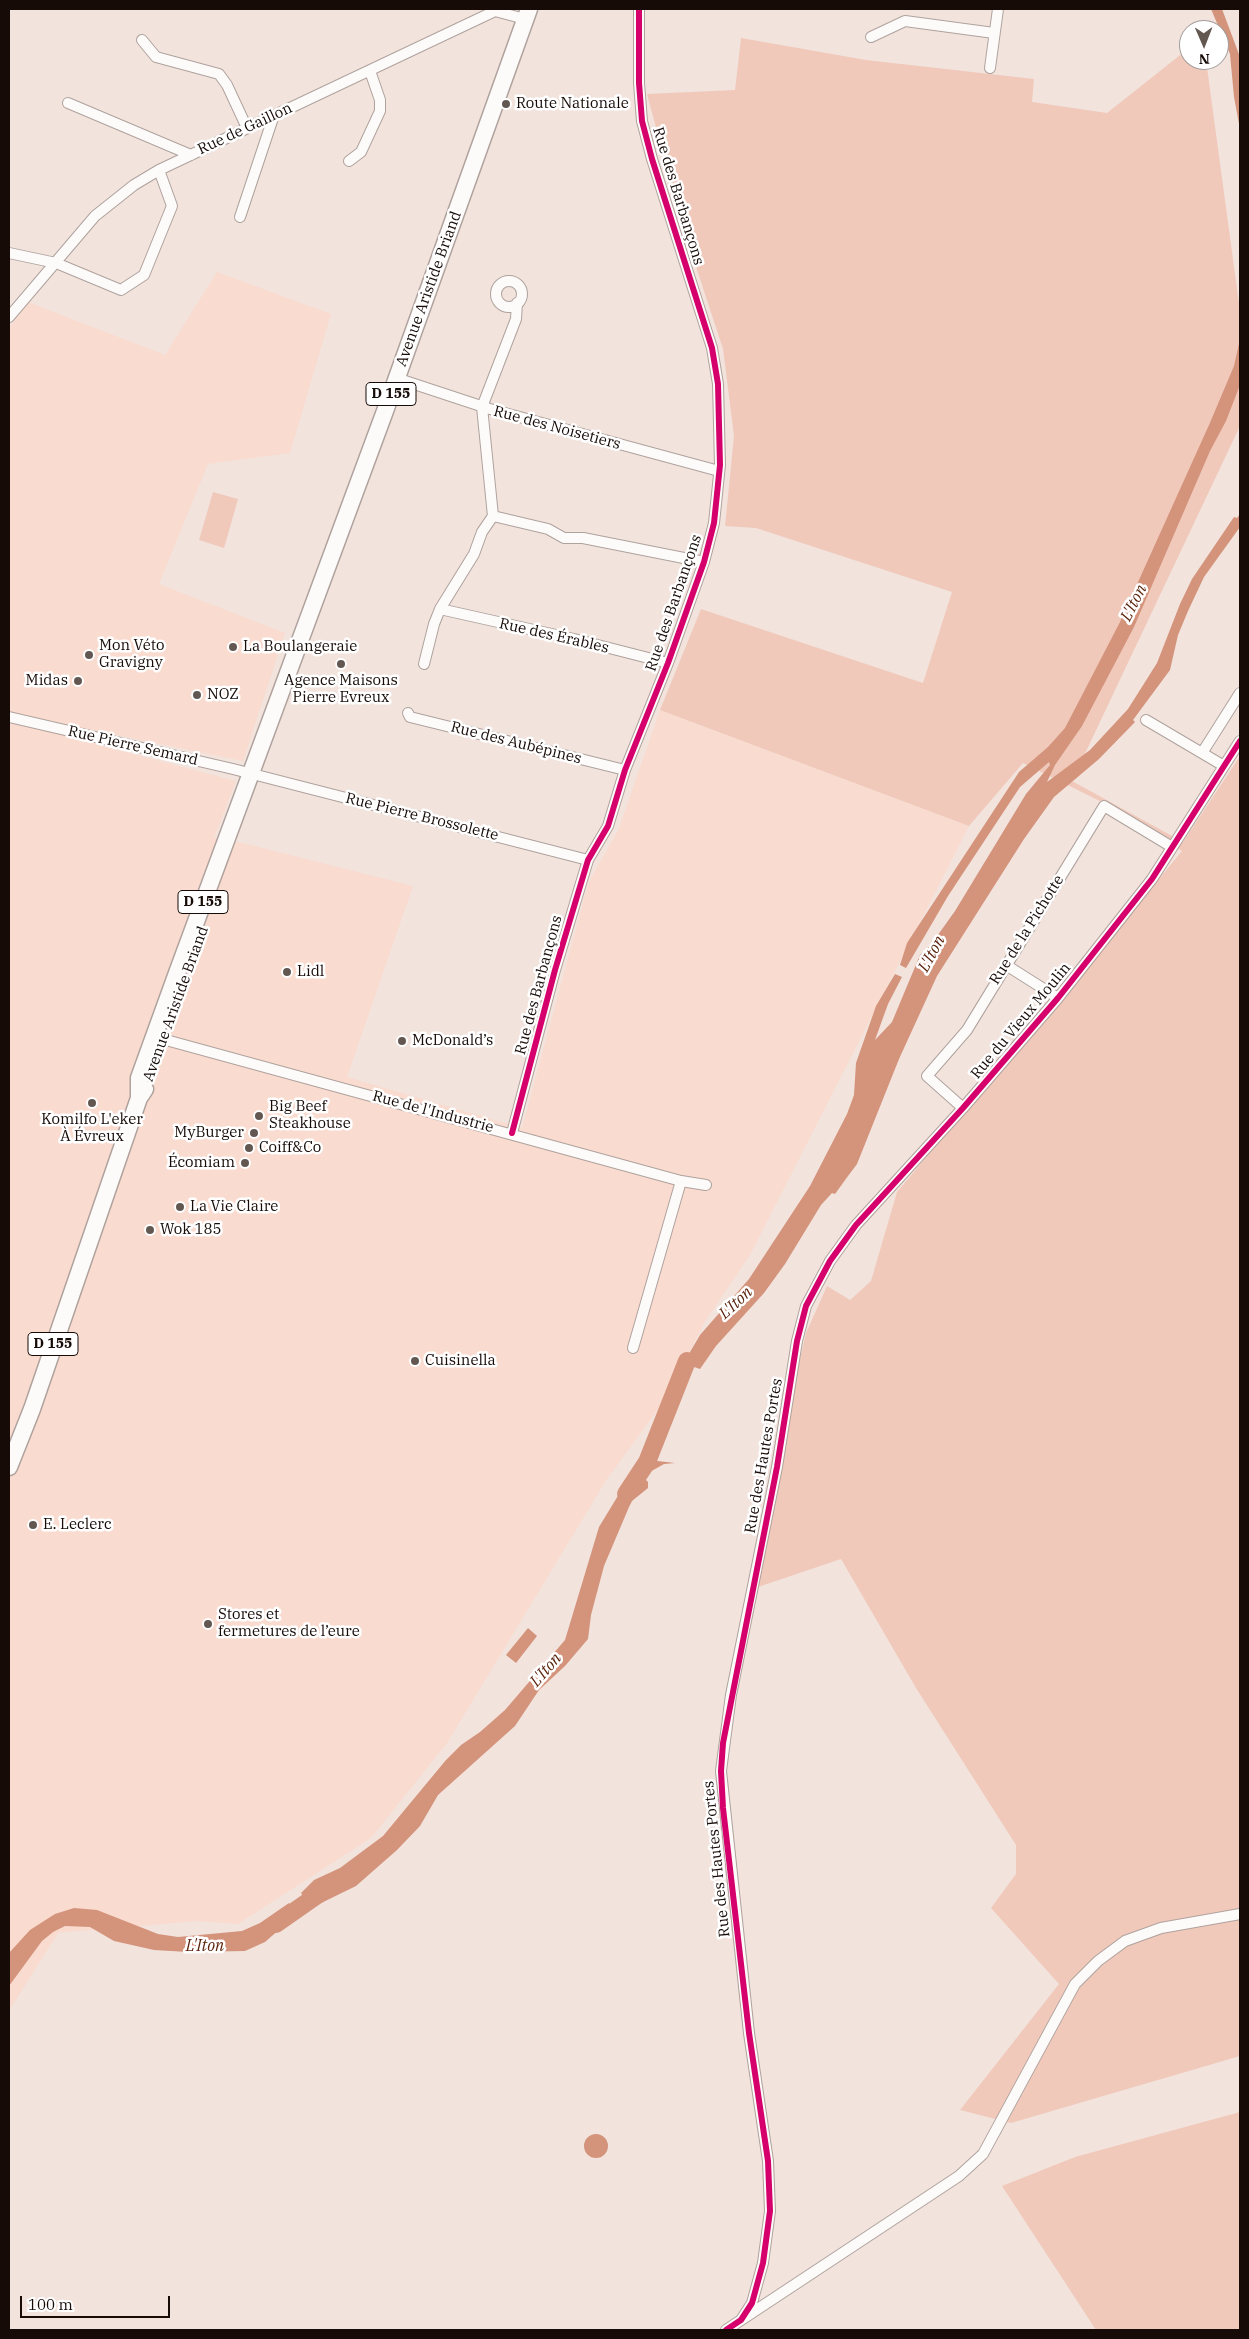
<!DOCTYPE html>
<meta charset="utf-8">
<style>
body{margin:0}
#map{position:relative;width:1249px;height:2339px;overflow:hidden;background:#f2e3dd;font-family:"IBM Plex Serif",serif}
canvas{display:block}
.frame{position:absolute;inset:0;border:10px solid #160b07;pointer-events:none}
.north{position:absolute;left:1179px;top:20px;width:50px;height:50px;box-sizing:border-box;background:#fff;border:1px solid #a29d9c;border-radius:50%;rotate:179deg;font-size:14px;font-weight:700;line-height:20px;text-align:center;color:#160b07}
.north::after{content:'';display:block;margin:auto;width:18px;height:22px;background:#635752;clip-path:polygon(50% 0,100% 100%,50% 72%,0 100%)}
.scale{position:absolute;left:20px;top:2296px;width:150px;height:22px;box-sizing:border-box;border:2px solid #160b07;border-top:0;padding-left:6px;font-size:15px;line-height:18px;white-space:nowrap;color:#160b07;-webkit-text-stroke:4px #fff;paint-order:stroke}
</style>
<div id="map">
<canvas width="1249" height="2339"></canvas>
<div class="frame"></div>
<div class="north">N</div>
<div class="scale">100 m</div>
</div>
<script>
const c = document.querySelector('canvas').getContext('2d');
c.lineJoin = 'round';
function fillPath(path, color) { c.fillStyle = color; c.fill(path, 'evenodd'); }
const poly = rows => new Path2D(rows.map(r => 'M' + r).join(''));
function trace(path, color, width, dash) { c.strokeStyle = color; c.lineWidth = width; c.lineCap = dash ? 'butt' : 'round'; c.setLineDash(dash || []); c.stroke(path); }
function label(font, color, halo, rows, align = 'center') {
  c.font = font + ' "IBM Plex Serif",serif'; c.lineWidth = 5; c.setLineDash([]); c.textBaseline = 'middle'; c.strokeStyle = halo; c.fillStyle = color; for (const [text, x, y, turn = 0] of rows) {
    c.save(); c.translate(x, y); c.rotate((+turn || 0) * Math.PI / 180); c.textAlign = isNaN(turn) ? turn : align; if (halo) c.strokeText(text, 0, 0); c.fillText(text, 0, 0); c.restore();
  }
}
fillPath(poly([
 [217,272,331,314,290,453,208,464,159,584,285,633,243,761,106,733,102,746,236,781,214,838,243,843,413,886,347,1077,522,1128,589,881,618,831,660,710,969,826,750,1255,706,1320,662,1404,607,1479,447,1743,371,1838,238,1924,197,1921,58,1933,9,2011,9,328,28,302,165,355]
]), '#f9dbcf');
fillPath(poly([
 [741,38,866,60,1034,79,1032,102,1107,113,1189,48,1189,60,1206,60,1240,311,1240,426,1072,781,1183,842,1240,756,1240,2056,1011,2123,960,2110,1059,1984,991,1908,1016,1874,1016,1845,916,1688,841,1559,755,1588,791,1399,806,1333,827,1286,850,1300,871,1281,897,1192,1182,851,1112,807,1023,763,969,826,660,710,701,609,923,683,952,592,756,528,725,526,734,436,723,349,682,224,647,94,735,90],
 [213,492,238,499,224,548,199,540],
 [1240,2112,1240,2330,1096,2330,1002,2186,1075,2157]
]), '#f0c9bb');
fillPath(poly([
 [1211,9,1222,9,1240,57,1240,129,1234,97,1230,54],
 [1240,339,1240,385,1226,421,1210,451,1134,627,1082,726,1055,765,1047,782,1090,750,1128,709,1157,663,1180,604,1192,579,1234,517,1237,518,1240,514,1240,527,1204,577,1188,611,1178,635,1170,670,1133,720,1135,722,1099,759,1054,797,1024,839,937,976,899,1059,857,1164,848,1176,835,1194,832,1193,821,1205,785,1264,764,1293,716,1346,700,1369,691,1366,681,1384,673,1381,700,1335,749,1279,810,1186,847,1114,854,1095,856,1063,876,1006,895,974,902,977,888,1004,875,1040,892,1022,920,955,930,946,955,911,1026,794,1050,765,1049,762,1020,787,948,896,906,968,900,965,907,943,1019,772,1048,747,1065,728,1120,622,1209,425,1234,366],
 [640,1459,675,1463,664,1464,648,1473,644,1478,648,1482,648,1488,632,1501,629,1507,604,1566,591,1615,588,1639,565,1666,539,1690,515,1726,438,1795,420,1826,397,1850,356,1886,311,1908,301,1893,314,1880,340,1868,383,1836,446,1760,461,1745,480,1732,505,1710,565,1640,599,1527,633,1471,640,1474,642,1473],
 [528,1628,537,1636,516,1663,506,1655],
 [289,1903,296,1915,265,1942,245,1951,188,1952,154,1950,114,1941,90,1927,65,1926,53,1932,42,1941,9,1986,9,1953,30,1930,55,1914,74,1908,97,1910,158,1934,178,1937,242,1931,260,1923],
 '584 2146a12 12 0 1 1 24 0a12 12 0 1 1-24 0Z'
]), '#d4937b');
trace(poly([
 [626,1494,647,1462,687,1361],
 [276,1924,326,1889]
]), '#d4937b', 18);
const street = poly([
 [871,37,905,21,994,33],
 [142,40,156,57,219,74,227,85,247,128],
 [990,68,998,9],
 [68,103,191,155],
 [349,161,361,152,380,111,380,100,370,71],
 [240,217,274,115],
 [9,253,56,263,121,290,144,275,172,206,159,170],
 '496 294a13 13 0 1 1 26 0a13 13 0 1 1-26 0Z',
 [9,317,95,216,134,185,159,170,495,11,525,19],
 [396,378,490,409,719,471],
 [493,516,548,529,564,538,583,538,704,562],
 [440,609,574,639,668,663],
 [424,664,434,624,440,609,474,554,482,532,493,516,482,407,516,319,517,303],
 [408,713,410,717,625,770],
 [9,717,233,769,588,860],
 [1146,720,1202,753],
 [1224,766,1202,753,1240,693],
 [1006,965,1058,998],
 [155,1037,681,1181,633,1348],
 [963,1108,927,1076,967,1030,1104,806,1172,847],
 [512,1133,555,970,588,860,608,826,625,770,668,663,704,562,714,523,720,465,718,384,712,348,652,159,642,121,639,83,639,9],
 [681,1181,706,1185],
 [741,2320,752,2303,763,2263,770,2211,768,2161,749,2033,721,1771,731,1695,777,1467,797,1341,806,1306,830,1261,856,1225,963,1108,1058,998,1152,879,1240,741],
 [726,2330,959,2176,983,2154,1075,1984,1098,1961,1125,1941,1161,1928,1240,1914]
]);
const primary = poly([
 [139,1098,139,1078,177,973,385,411,529,9],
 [9,1467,32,1409,139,1098,145,1089]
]);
trace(street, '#afa29d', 12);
trace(primary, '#afa29d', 19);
trace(street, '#fdfbfa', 10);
trace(primary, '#fdfbfa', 16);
trace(poly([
 [512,1133,555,970,588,860,608,826,625,770,668,663,704,562,714,523,720,465,718,384,712,348,652,159,642,121,639,83,639,9],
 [726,2330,741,2320,752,2303,763,2263,770,2211,768,2161,749,2033,723,1808,721,1771,723,1743,777,1467,797,1341,806,1306,830,1261,856,1225,963,1108,1058,998,1152,879,1240,741]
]), '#d6006c', 6);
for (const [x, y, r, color] of [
 [506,104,5,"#635752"],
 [233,647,5,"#635752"],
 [89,655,5,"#635752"],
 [341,664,5,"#635752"],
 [78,681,5,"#635752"],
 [197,695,5,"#635752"],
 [287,972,5,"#635752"],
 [402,1041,5,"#635752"],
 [92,1103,5,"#635752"],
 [259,1116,5,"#635752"],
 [254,1133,5,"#635752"],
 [249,1148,5,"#635752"],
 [245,1163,5,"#635752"],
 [180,1207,5,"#635752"],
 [150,1230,5,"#635752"],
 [415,1361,5,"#635752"],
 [33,1525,5,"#635752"],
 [208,1624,5,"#635752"]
]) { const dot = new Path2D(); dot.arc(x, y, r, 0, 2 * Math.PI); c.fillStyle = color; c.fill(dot); trace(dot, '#fff', 2); }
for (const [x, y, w] of [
 [391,394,50],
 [203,902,50],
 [53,1344,50]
]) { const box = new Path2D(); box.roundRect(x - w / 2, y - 11.5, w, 23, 4); c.fillStyle = '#fff'; c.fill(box); trace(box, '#160b07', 1); }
label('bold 14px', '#160b07', null, [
 ["D 155",391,394],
 ["D 155",203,902],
 ["D 155",53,1344]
]);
label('15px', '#160b07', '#fff', [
 ["Route Nationale",516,104],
 ["Mon Véto",99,646],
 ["Gravigny",99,663],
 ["La Boulangeraie",243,647],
 ["Midas",68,681,"right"],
 ["Agence Maisons",341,681,"center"],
 ["Pierre Evreux",341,698,"center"],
 ["NOZ",207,695],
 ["Lidl",297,972],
 ["McDonald’s",412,1041],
 ["Big Beef",269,1107],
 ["Steakhouse",269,1124],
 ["Komilfo L'eker",92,1120,"center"],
 ["À Évreux",92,1137,"center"],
 ["MyBurger",244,1133,"right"],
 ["Coiff&Co",259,1148],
 ["Écomiam",235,1163,"right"],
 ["La Vie Claire",190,1207],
 ["Wok 185",160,1230],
 ["Cuisinella",425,1361],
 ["E. Leclerc",43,1525],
 ["Stores et",218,1615],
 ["fermetures de l’eure",218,1632]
], 'left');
label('15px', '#160b07', '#fff', [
 ["Rue de Gaillon",245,129,-25],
 ["Rue des Barbançons",678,196,73],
 ["Avenue Aristide Briand",429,289,-70],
 ["Rue des Noisetiers",557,428,15],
 ["Rue des Barbançons",674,603,-71],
 ["Rue des Érables",554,636,13],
 ["Rue des Aubépines",516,743,14],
 ["Rue Pierre Semard",133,746,13],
 ["Rue Pierre Brossolette",422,817,14],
 ["Rue de la Pichotte",1027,930,-58],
 ["Rue des Barbançons",539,985,-75],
 ["Avenue Aristide Briand",176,1004,-70],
 ["Rue du Vieux Moulin",1021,1021,-50],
 ["Rue de l'Industrie",433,1112,15],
 ["Rue des Hautes Portes",764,1456,-80],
 ["Rue des Hautes Portes",717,1859,-96]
]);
label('italic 16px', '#5b230c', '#fff', [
 ["L'Iton",1134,603,-63],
 ["L'Iton",932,954,-62],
 ["L'Iton",736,1303,-43],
 ["L'Iton",546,1670,-49],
 ["L'Iton",205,1946]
]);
</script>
